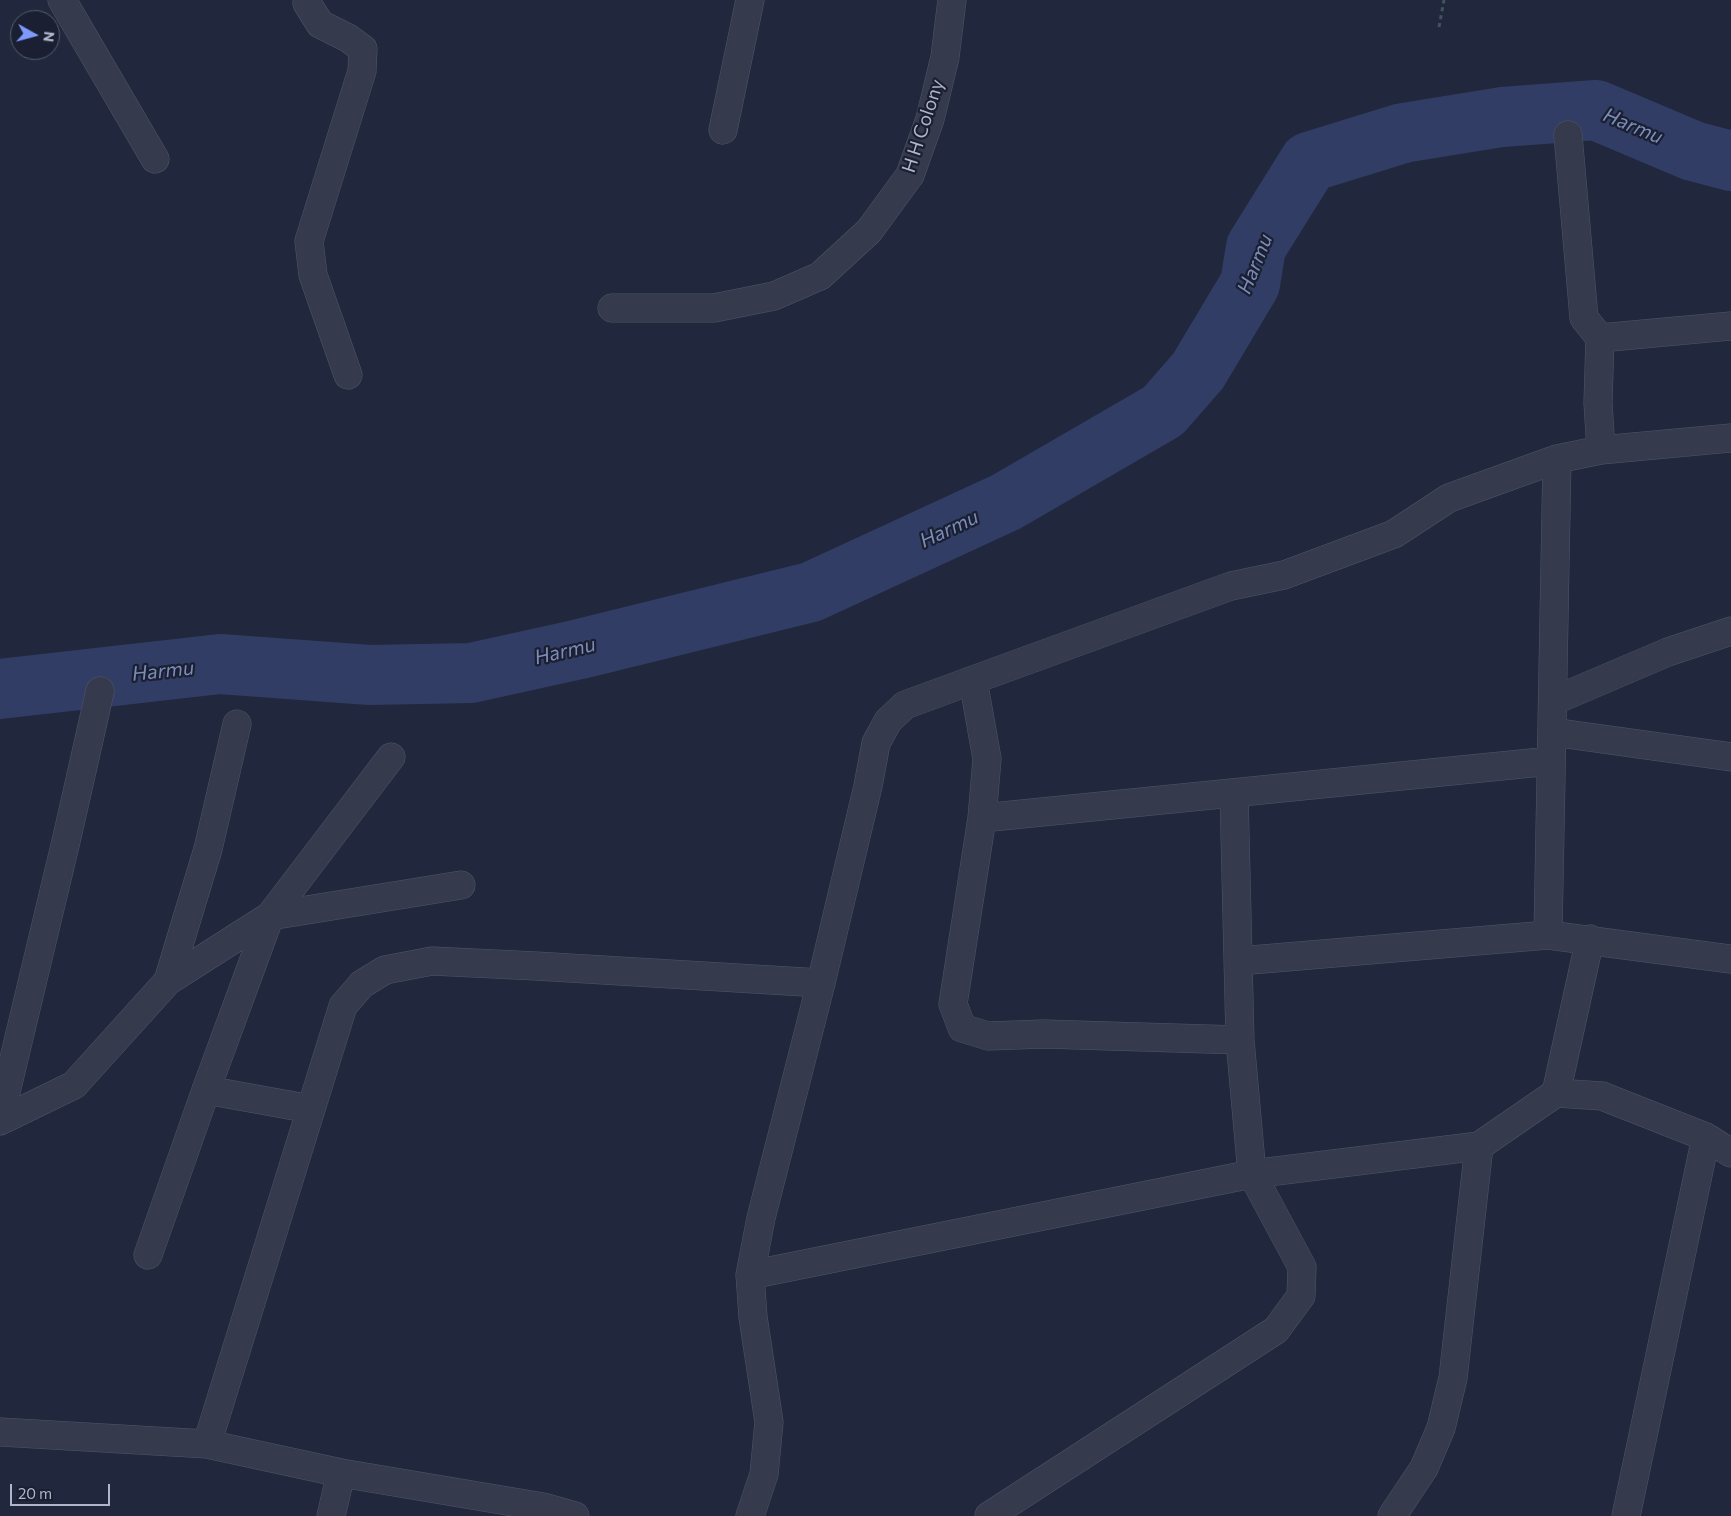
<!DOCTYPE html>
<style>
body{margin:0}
#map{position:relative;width:1731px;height:1516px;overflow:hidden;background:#21283d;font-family:Commissioner,sans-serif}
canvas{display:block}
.north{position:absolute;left:10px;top:10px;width:50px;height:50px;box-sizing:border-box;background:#1a2032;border:1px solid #565c6e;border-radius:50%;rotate:97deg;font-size:14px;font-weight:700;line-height:20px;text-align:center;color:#b0b5c9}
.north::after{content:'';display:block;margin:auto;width:18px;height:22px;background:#7f9aff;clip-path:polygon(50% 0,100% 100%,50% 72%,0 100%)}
.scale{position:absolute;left:10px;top:1484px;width:100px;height:22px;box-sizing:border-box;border:2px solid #b0b5c9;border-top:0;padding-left:6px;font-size:15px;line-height:18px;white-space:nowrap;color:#b0b5c9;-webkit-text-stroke:4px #1a2032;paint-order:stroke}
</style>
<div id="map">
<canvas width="1731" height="1516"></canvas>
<div class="north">N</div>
<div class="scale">20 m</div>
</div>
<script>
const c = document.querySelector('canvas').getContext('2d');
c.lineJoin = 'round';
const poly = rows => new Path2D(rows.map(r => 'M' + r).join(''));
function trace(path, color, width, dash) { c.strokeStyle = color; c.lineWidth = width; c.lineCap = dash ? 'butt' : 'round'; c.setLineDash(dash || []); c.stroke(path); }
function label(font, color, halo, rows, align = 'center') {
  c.font = font + ' Commissioner,sans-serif'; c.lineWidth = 4.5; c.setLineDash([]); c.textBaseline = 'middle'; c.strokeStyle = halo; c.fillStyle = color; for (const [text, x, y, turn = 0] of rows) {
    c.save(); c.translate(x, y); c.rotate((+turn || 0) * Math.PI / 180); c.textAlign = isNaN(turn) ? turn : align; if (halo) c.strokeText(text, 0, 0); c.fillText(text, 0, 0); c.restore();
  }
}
trace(poly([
 [0,689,220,664,370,675,471,673,580,649,811,592,1006,502,1163,411,1198,371,1250,284,1256,247,1309,162,1403,133,1502,117,1596,110,1693,151,1731,161]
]), '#313d64', 60);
const street = poly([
 [62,0,155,159],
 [308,0,307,3,320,24,348,38,363,49,362,71,309,241,313,275,348,375],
 [723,130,750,0],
 [1568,135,1584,318,1600,338,1598,403,1601,450],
 [612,308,714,308,774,296,820,276,869,231,910,175,930,119,945,57,952,0],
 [1600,338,1731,326],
 [973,680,987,759,982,818,953,1004,962,1028,988,1036,1044,1034,1240,1040,1234,793],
 [1553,701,1668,652,1731,631],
 [1552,732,1731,757],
 [982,818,1551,761],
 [1548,935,1557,459],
 [1239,961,1548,935,1731,959],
 [168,981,208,849,237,724],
 [206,1090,311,1109],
 [1556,1093,1590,939],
 [0,1117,67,837,100,691],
 [0,1121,74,1085,168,981,270,916,391,757],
 [148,1255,206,1090,270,916,461,885],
 [750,1275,1252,1174,1479,1146,1556,1093,1602,1096,1706,1137,1731,1153],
 [0,1432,207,1444,341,1473,543,1507,575,1516],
 [207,1444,343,1006,362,984,385,970,432,961,536,966,821,983],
 [331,1516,341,1473],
 [750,1516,764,1474,769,1422,753,1317,750,1275,761,1218,821,983,868,786,876,743,888,721,905,705,973,680,1231,586,1284,575,1394,534,1449,498,1557,459,1601,450,1731,438],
 [989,1516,1276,1330,1301,1296,1302,1267,1252,1174,1240,1040],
 [1392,1516,1424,1468,1441,1428,1453,1378,1479,1146],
 [1626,1516,1706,1137]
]);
trace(street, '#505568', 29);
trace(poly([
 [1439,27,1444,0]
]), '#41535b', 3, [4, 4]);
trace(street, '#353b4d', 28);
label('19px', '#b0b5c9', '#1a2032', [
 ["H H Colony",923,126,-72]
]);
label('italic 20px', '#7d8bb8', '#1a2032', [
 ["Harmu",1633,126,23],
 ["Harmu",1255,264,-68],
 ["Harmu",949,529,-25],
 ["Harmu",565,651,-13],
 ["Harmu",163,671,-6]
]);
</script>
